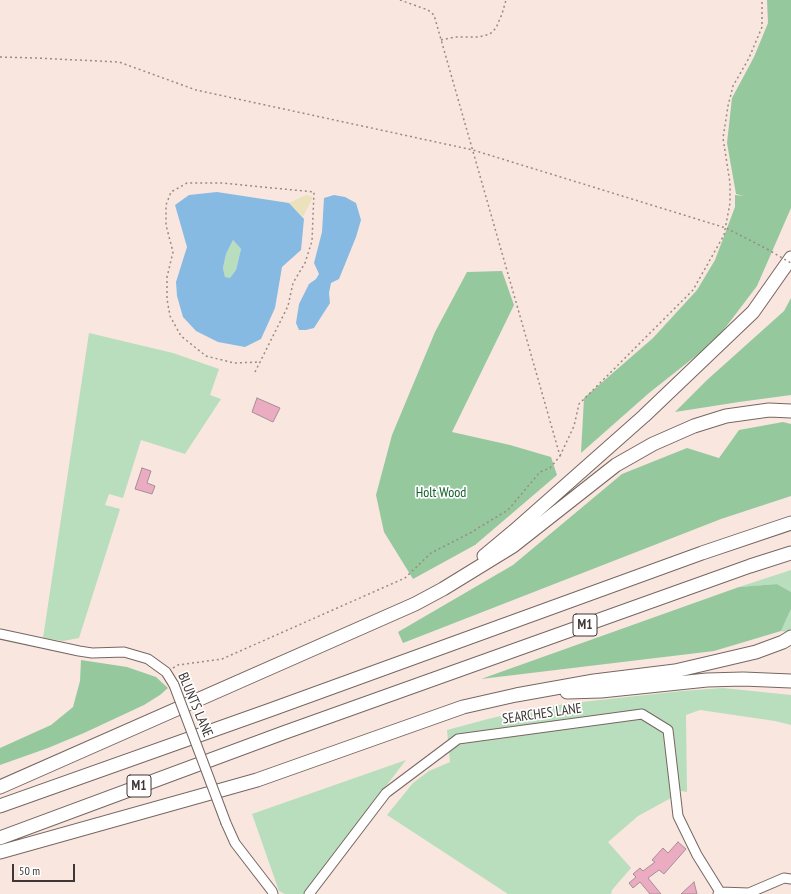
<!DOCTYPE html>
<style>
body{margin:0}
#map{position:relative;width:791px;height:894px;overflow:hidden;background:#f9e6df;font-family:"PT Sans Narrow",sans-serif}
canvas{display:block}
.scale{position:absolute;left:12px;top:864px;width:63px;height:18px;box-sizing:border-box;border:2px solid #3f3735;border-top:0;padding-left:5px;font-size:12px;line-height:14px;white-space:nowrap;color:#3f3735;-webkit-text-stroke:3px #fff;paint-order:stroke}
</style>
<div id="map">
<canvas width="791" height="894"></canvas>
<div class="scale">50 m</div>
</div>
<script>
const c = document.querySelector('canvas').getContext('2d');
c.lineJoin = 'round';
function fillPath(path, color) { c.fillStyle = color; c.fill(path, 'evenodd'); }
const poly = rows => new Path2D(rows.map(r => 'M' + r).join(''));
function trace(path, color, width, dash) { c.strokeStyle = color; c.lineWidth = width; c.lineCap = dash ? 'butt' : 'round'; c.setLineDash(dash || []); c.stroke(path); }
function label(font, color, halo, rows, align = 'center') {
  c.font = font + ' "PT Sans Narrow",sans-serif'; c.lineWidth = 3.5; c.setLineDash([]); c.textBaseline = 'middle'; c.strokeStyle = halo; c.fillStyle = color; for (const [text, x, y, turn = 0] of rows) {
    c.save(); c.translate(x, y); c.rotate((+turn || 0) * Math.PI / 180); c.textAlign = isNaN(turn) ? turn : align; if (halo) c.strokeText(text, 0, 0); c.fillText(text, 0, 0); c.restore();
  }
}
fillPath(poly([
 [233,240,241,249,236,270,230,279,225,277,223,268,226,254],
 [89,333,173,353,219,369,210,395,221,399,185,454,141,440,123,498,109,494,105,505,120,509,79,638,63,641,43,638],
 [791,570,791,592,777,584,739,587],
 [791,609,791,629,786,632,781,631],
 [723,688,791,695,791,725,775,721,700,710,686,715,687,792,670,789,671,798,638,816,608,842,631,868,612,890,611,894,508,894,387,815,413,783,429,771,450,762,447,730,488,719,531,709,573,703,682,691],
 [406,760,303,894,285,894,279,891,252,814]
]), '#b8debe');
fillPath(poly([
 [767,0,791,0,791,208,757,286,716,340,649,393,581,453,584,398,653,338,697,290,715,260,735,207,735,195,744,196,736,194,727,143,732,98,754,57,768,23],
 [502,271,514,305,452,432,510,445,551,457,557,475,475,545,413,579,384,532,376,495,392,435,435,332,467,272],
 [791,298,791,395,739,402,675,412,707,380,784,311],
 [783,422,791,424,791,496,721,519,403,643,398,632,513,565,622,474,687,448,719,458,739,430],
 [777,584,791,592,791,609,781,631,714,651,481,679,739,587],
 [81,660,127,667,156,677,168,688,160,695,144,705,84,733,48,748,0,765,0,748,51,725,73,707,80,681]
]), '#96c89e');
fillPath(poly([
 [306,195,313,197,303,217,289,203]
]), '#ebe1bc');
fillPath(poly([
 [217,192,289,203,304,219,301,250,282,267,275,308,261,339,245,347,218,342,196,331,183,317,177,296,176,282,187,247,175,205,189,195],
 [233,240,241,249,236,270,230,278,225,277,223,268,226,254],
 [334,195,345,197,356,203,361,220,356,237,339,279,331,283,329,293,330,303,314,328,306,330,299,330,296,323,299,304,309,284,316,279,319,274,314,263,322,232,324,198]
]), '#86bae2');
const building = poly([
 [257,398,280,408,273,422,252,412,257,398],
 [142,468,151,471,147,483,155,486,152,494,135,489,142,468],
 [678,842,686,849,664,874,659,870,648,878,661,894,650,894,640,882,633,888,629,883,636,877,633,874,640,868,643,871,655,862,652,860,663,848,668,853,678,842],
 [694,882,697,894,681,894,694,882]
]);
fillPath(building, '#ebabc1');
trace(building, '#a29096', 1);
const minor = poly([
 [0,634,79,651,92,653,124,652,148,659,166,672,174,685],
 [226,823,235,843,272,891,273,894],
 [309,894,386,793,458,739,642,714,668,730,678,816,697,855,720,892],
 [718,894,720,892,749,893,784,878,791,879]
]);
const highway = poly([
 [484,556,514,531,644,416,753,312,791,258],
 [567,692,601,691,707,680,743,679,791,681],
 [0,787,415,604,443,589,513,546,616,465,653,444,694,426,726,416,769,410,791,411],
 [0,806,270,710,702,553,791,523],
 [0,838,283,733,750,566,791,553],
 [0,852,257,780,463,707,516,695,594,681,675,671,756,652,783,642,791,637]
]);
trace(minor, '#776761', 11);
trace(highway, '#776761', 15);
trace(poly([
 [441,40,455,37,479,37,490,34,496,28,502,14,506,0],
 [0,57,36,58,119,62,196,90,473,150,726,228,767,249],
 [255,372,288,306,293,283,305,263,312,241,314,192,222,183,187,183,171,192,166,205,166,225,173,252,167,277,167,299,170,316,181,336,206,356,234,363,260,362],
 [560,456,574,426,579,404,693,290,724,235,730,203,730,183,723,138,728,106,733,86,749,58,762,27,762,0],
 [173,668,178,665,222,659,405,578,431,553,470,533,508,510,540,472,550,468,560,456,434,15,428,10,400,0]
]), '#988b86', 1.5, [2, 3]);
trace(minor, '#fff', 9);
trace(highway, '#fff', 13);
const minorBridge = poly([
 [174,685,226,823]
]);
trace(minorBridge, '#776761', 11, []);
trace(poly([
 [767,249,791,263]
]), '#988b86', 1.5, [2, 3]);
trace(minorBridge, '#fff', 9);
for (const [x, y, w] of [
 [585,625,24],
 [139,786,24]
]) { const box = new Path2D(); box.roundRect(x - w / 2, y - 11, w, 22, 3); c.fillStyle = '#fff'; c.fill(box); trace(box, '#3f3735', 1); }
label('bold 13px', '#3f3735', null, [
 ["M1",585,625],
 ["M1",139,786]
]);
label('14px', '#13602c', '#fff', [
 ["Holt Wood",441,493]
]);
label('14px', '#3f3735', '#fff', [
 ["BLUNTS LANE",195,705,67],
 ["SEARCHES LANE",542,714,-8]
]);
</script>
